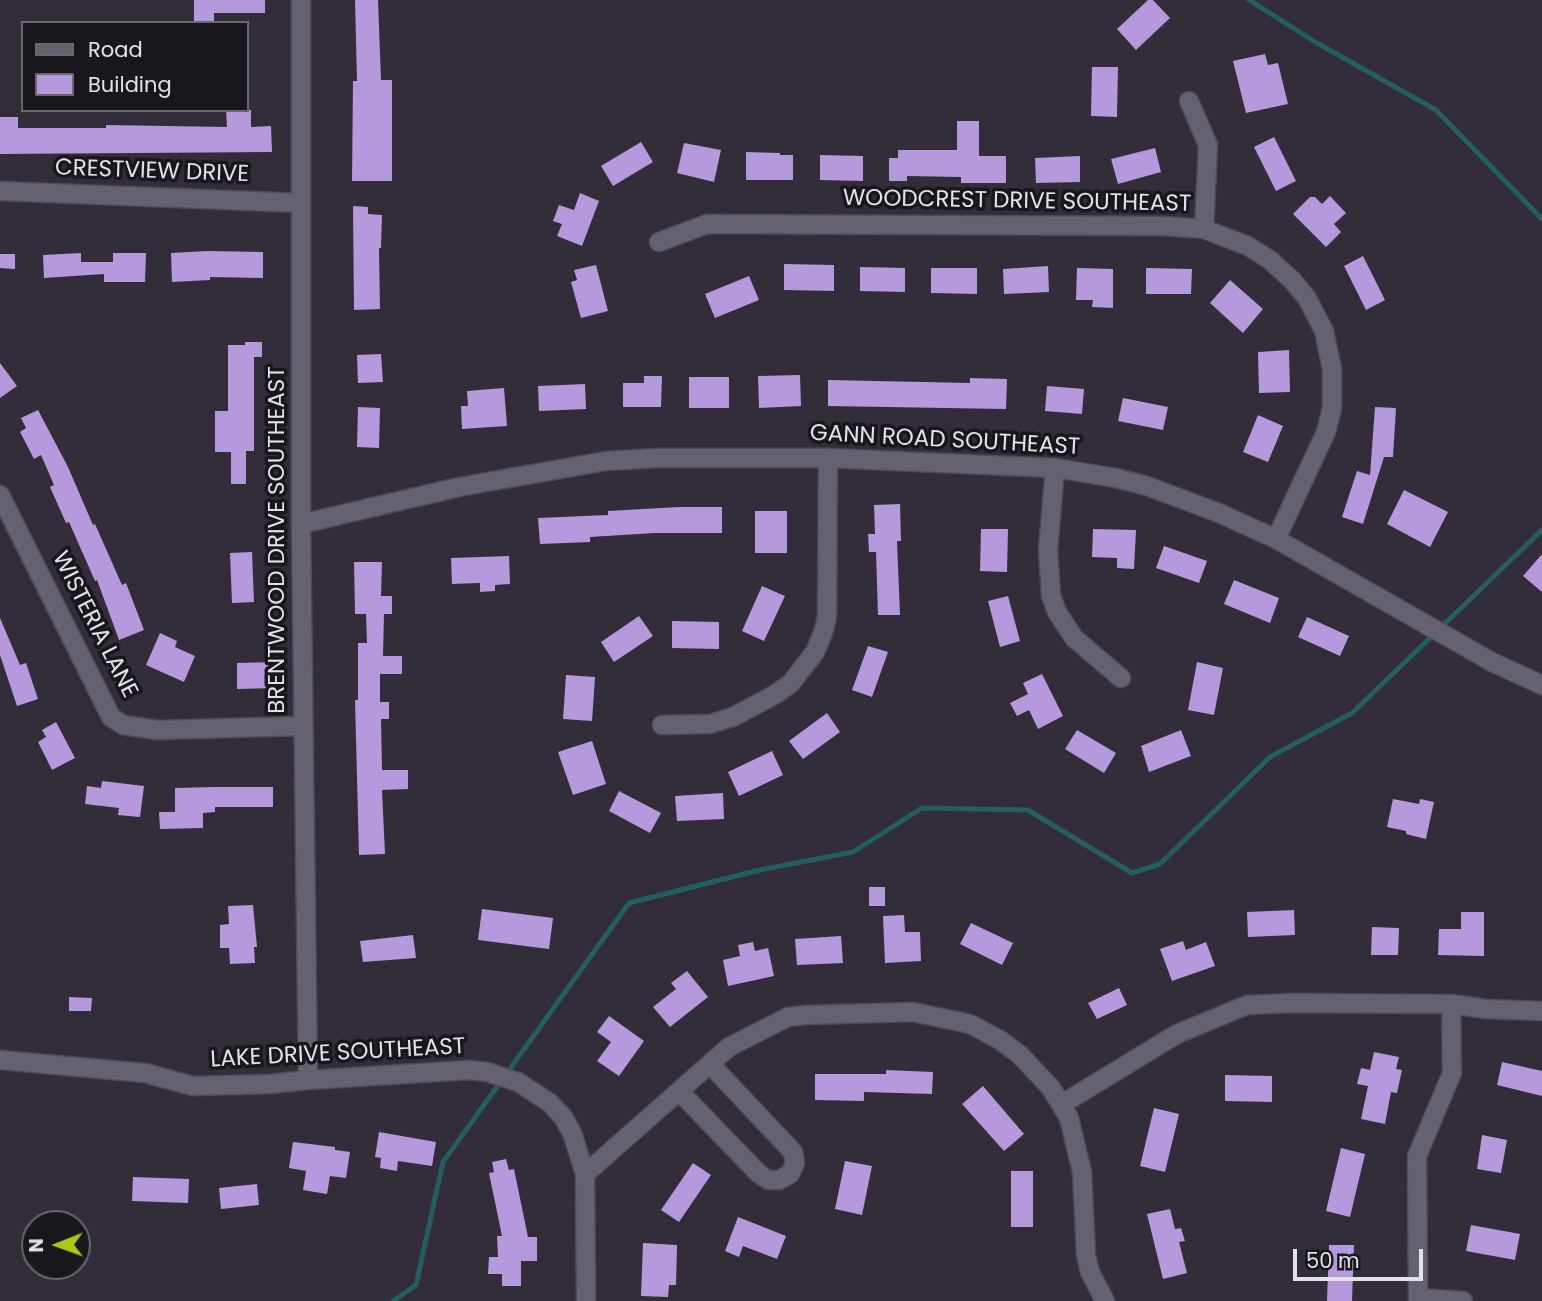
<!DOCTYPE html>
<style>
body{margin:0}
#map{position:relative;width:1542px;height:1301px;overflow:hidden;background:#322d39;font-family:Poppins,sans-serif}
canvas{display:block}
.legend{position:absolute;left:21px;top:21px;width:228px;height:91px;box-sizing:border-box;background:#19171c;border:2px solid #6a686e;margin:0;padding:9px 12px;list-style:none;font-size:21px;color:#e4e1e9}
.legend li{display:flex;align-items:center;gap:14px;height:35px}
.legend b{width:35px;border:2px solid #6a686e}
.north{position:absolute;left:21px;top:1210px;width:70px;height:70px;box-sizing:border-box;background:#19171c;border:2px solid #6a686e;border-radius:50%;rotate:269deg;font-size:19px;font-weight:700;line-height:28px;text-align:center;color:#e4e1e9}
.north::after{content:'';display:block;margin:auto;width:24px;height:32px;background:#aac718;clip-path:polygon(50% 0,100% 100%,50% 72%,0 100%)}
.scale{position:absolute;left:1293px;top:1249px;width:130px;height:32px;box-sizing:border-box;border:4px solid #e4e1e9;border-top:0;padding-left:9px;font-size:21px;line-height:24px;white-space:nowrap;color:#e4e1e9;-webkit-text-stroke:5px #19171c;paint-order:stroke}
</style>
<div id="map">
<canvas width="1542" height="1301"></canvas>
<ul class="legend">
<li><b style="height:9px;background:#66616e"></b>Road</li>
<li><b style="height:19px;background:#b698dc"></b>Building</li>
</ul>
<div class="north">N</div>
<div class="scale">50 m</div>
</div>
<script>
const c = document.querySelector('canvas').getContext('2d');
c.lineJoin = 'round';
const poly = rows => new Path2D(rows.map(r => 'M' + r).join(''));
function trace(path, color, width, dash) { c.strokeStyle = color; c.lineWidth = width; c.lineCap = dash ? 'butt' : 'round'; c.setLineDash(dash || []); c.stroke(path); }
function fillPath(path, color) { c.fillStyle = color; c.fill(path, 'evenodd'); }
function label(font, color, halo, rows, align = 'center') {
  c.font = font + ' Poppins,sans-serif'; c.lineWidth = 7; c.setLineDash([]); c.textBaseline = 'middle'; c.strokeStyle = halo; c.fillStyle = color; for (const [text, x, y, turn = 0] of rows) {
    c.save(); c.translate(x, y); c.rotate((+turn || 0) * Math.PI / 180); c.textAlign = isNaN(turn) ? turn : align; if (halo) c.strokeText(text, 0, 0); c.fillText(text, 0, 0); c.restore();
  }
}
trace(poly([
 [1249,0,1317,43,1436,110,1542,219],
 [393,1301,416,1285,443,1162,629,903,760,870,853,852,922,808,1028,810,1132,873,1160,864,1270,757,1352,713,1542,530]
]), '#245f5f', 5);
fillPath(poly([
 [194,0,265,0,265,13,214,13,214,23,194,23],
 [355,0,378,0,381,80,392,80,392,181,352,181,353,81,357,81],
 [1148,0,1153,0,1170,18,1136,50,1117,29],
 [1265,54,1268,65,1278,63,1288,104,1246,113,1233,61],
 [1092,67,1118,67,1117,117,1091,116],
 [226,110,251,110,251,127,271,126,272,152,0,154,0,117,18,117,18,128,106,128,106,125,227,127],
 [957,121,979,121,979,156,1006,156,1006,183,961,183,961,177,907,176,907,181,889,181,889,158,898,158,898,150,957,150],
 [1274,137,1296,181,1276,191,1254,147],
 [641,142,653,162,613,186,601,166],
 [684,143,721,150,714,182,677,173],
 [1155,148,1161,172,1118,184,1111,159],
 [746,152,780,153,780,155,793,155,793,180,746,180],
 [820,155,863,156,863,181,820,180],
 [1080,156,1080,182,1036,183,1035,158],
 [580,193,599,201,582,246,557,236,562,224,553,221,559,205,574,210],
 [1330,196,1346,213,1334,224,1341,232,1326,247,1293,214,1310,197,1315,197,1322,204],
 [353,206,368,207,368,214,382,215,381,248,379,248,380,309,354,310],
 [207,251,263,252,263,278,210,277,210,280,172,282,171,253],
 [81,253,81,262,113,262,113,253,146,253,145,282,104,282,104,274,44,278,43,255],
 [0,254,15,254,15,269,0,268],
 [1363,256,1385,300,1366,310,1344,266],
 [784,264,834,265,834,291,784,290],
 [596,265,608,311,581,318,571,282,577,280,574,270],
 [1048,266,1049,292,1004,294,1003,269],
 [860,267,905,268,905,292,860,291],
 [931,268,977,268,977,294,931,293],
 [1077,268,1113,269,1113,308,1092,307,1093,300,1076,300],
 [1146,268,1192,269,1191,294,1146,294],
 [749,276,759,300,715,318,705,294],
 [1230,280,1263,309,1243,333,1210,303],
 [245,342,262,342,262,357,254,357,254,451,246,451,246,484,231,484,231,452,215,452,215,411,228,411,228,345,245,345],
 [1289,350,1290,392,1259,393,1258,352],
 [381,354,383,382,358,383,357,355],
 [0,363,17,386,0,398],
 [800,375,801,406,759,408,758,376],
 [644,376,662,376,661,407,623,407,623,383,644,383],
 [689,377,729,377,729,408,689,408],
 [970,378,1007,379,1006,409,828,406,828,380,970,383],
 [585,384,586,409,539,411,538,386],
 [1047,386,1084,389,1082,414,1045,411],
 [504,388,507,426,462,429,461,406,468,406,467,391],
 [1123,398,1168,407,1163,430,1118,421],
 [358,407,380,408,379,448,357,447],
 [1375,407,1396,408,1393,457,1384,457,1363,524,1342,517,1357,471,1370,475],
 [38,410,68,467,93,525,95,524,122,585,126,583,144,630,119,640,97,580,95,581,69,522,66,523,50,487,54,485,41,455,34,459,20,432,26,428,21,418],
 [1258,415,1283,426,1268,462,1243,452],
 [1404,490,1448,512,1430,547,1387,524],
 [900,504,901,541,897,541,900,615,878,615,876,552,869,552,868,534,875,534,874,505],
 [679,507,722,507,722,533,655,533,590,537,590,542,540,544,538,518,608,515,608,511],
 [755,511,787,511,787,553,755,553],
 [981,529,1008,529,1007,572,980,571],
 [1093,529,1136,530,1134,569,1117,568,1117,558,1092,557],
 [1164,546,1207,561,1199,583,1156,568],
 [252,552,254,602,232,603,230,553],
 [1542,554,1542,592,1523,576],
 [509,556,510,584,495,585,495,591,480,592,480,583,452,584,451,558],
 [354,562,382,562,381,596,392,596,392,614,384,614,383,656,402,656,402,674,380,674,380,702,389,702,389,719,381,719,382,770,408,770,408,789,382,790,385,854,359,855,355,700,358,700,358,643,367,643,366,614,355,614],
 [1234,580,1279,598,1270,623,1224,604],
 [762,586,785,596,764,641,742,631],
 [1008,596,1020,641,1000,647,988,601],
 [639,616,653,636,614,662,601,642],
 [1307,617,1349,636,1340,656,1298,637],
 [0,618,20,665,26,663,38,699,17,706,0,655],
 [672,621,719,622,719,649,672,648],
 [160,633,177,641,175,647,195,656,184,682,146,665],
 [868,646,888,652,872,697,852,690],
 [276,662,276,688,237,689,237,663],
 [1197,662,1223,668,1214,715,1188,710],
 [1042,674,1063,716,1038,729,1029,710,1017,716,1010,703,1028,694,1023,683],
 [566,675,595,677,592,721,563,719],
 [827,713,840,732,803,759,789,741],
 [56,722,75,758,52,770,38,742,46,737,42,730],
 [1077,730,1116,753,1104,773,1065,749],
 [1181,730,1191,756,1149,772,1141,746],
 [592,741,606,784,573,795,558,752],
 [772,751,783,775,739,796,728,772],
 [102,781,144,786,140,817,118,815,119,808,85,804,87,786,101,788],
 [215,787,273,787,273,807,215,807,215,812,203,813,203,828,160,829,159,812,175,812,175,788],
 [619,791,661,813,650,833,609,811],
 [723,793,724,819,677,821,675,796],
 [1393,799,1419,804,1420,799,1434,802,1426,839,1406,834,1406,831,1387,827],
 [869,887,885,887,885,906,869,906],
 [253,905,257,947,254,947,255,963,230,964,229,948,220,948,220,925,229,924,228,906],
 [482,909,553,918,549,949,478,940],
 [1294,910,1295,935,1248,937,1247,912],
 [1461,912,1484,912,1484,956,1438,955,1439,929,1461,929],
 [904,915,905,932,920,932,921,961,885,963,883,916],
 [971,923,1013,943,1002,965,960,944],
 [1372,927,1399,928,1398,955,1371,955],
 [413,935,416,958,363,962,360,941],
 [841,936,843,963,797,965,795,939],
 [1183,941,1186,950,1206,942,1215,966,1172,981,1160,949],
 [753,942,755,951,768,948,774,976,728,986,723,960,740,956,738,945],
 [687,971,708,997,670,1027,653,1007,676,989,671,983],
 [1119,988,1127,1005,1097,1019,1088,1003],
 [69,997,92,998,91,1011,69,1011],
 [609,1016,644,1041,619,1076,597,1061,611,1042,597,1032],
 [1374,1052,1399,1057,1396,1069,1402,1070,1397,1093,1391,1092,1385,1124,1361,1119,1368,1086,1357,1084,1361,1068,1370,1070],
 [1502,1062,1542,1071,1542,1096,1497,1085],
 [886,1070,933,1072,932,1094,864,1092,864,1101,815,1100,815,1074,886,1074],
 [1225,1075,1272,1076,1272,1102,1225,1101],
 [983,1086,1024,1134,1004,1151,962,1104],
 [1154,1108,1179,1114,1165,1172,1140,1166],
 [379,1132,436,1142,432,1166,398,1161,397,1171,380,1168,381,1158,375,1157],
 [1482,1135,1507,1140,1501,1173,1477,1169],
 [293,1142,335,1147,335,1150,350,1152,346,1178,330,1176,327,1194,303,1190,306,1171,289,1168],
 [1341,1148,1365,1154,1350,1217,1326,1211],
 [506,1159,509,1170,514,1169,528,1237,537,1237,537,1261,521,1261,521,1286,502,1286,502,1274,488,1274,489,1257,498,1257,497,1236,502,1236,489,1173,494,1172,492,1162],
 [845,1161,872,1166,862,1215,835,1209],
 [693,1163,711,1175,679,1222,661,1210],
 [1011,1171,1033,1171,1033,1227,1011,1227],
 [133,1177,189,1179,188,1203,132,1201],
 [257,1184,259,1205,221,1209,219,1188],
 [1170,1209,1175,1229,1181,1228,1185,1241,1179,1242,1187,1273,1163,1279,1147,1214],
 [738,1217,786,1236,777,1259,743,1246,739,1257,725,1251],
 [1471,1225,1520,1234,1515,1260,1466,1251],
 [643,1243,677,1245,676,1285,669,1285,668,1297,641,1296],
 [1329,1245,1354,1245,1352,1301,1327,1301]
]), '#b698dc');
const minor = poly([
 [301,0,301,524,308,1080],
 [1189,101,1208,145,1204,229],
 [0,191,301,203],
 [659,242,707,224,1163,226,1204,229,1248,246,1270,260,1292,280,1307,298,1324,331,1332,369,1332,408,1326,432,1276,539],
 [1055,468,1048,550,1051,596,1057,612,1074,638,1121,678],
 [0,495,111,717,123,725,157,730,303,726],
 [301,524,459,487,606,461,657,458,828,458,1055,468,1116,478,1147,486,1219,513,1276,539,1492,662,1542,685],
 [662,725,710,724,733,717,776,694,791,683,815,652,823,633,827,617,828,458],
 [0,1060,145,1073,193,1086,270,1084,308,1080,469,1070,487,1072,518,1082,550,1103,563,1117,572,1133,585,1174,586,1301],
 [679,1091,758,1173,768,1180,779,1180,790,1174,795,1163,793,1152,710,1064],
 [1062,1104,1177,1034,1247,1005,1291,1003,1451,1004,1486,1009,1542,1011],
 [585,1174,729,1047,788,1017,805,1015,913,1012,970,1024,1000,1040,1020,1055,1051,1088,1069,1118,1082,1172,1086,1255,1090,1272,1105,1301],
 [1418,1298,1463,1301],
 [1418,1301,1417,1156,1452,1073,1451,1004]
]);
trace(minor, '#4f4a54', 21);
trace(minor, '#66616e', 18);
label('23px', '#e4e1e9', '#19171c', [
 ["CRESTVIEW DRIVE",152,172,2],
 ["WOODCREST DRIVE SOUTHEAST",1017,202,1],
 ["GANN ROAD SOUTHEAST",945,441,3],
 ["BRENTWOOD DRIVE SOUTHEAST",278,540,-90],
 ["WISTERIA LANE",94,625,63],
 ["LAKE DRIVE SOUTHEAST",338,1054,-3]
]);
</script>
